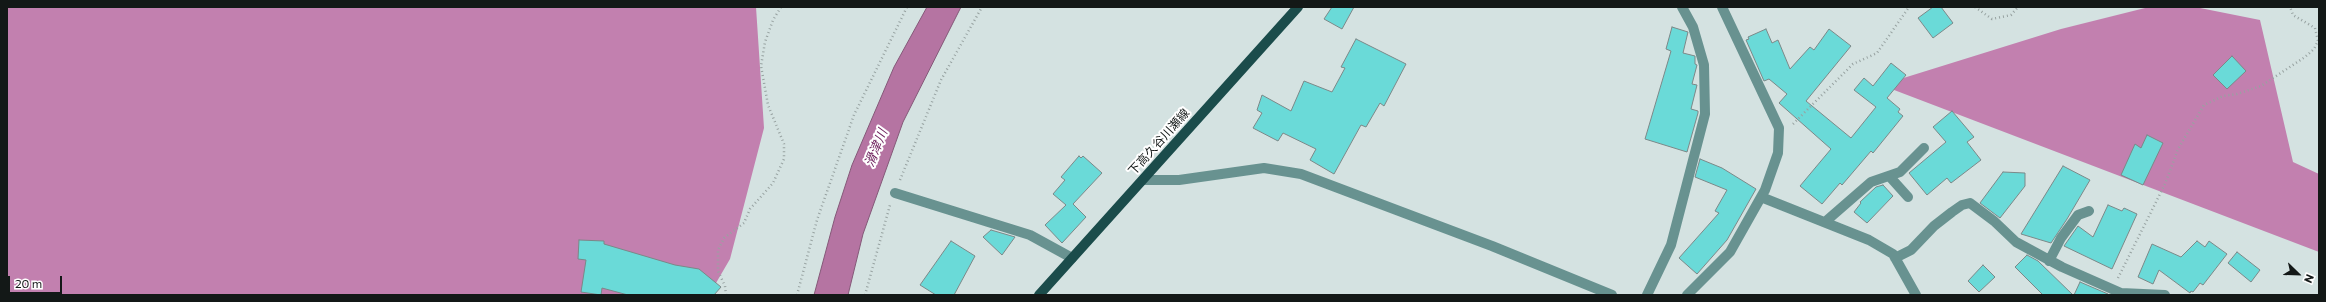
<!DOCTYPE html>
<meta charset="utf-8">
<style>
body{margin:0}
#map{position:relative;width:2326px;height:302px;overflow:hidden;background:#d4e2e1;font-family:Commissioner,sans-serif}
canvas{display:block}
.frame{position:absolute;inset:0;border:8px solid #131817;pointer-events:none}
.north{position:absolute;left:2278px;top:254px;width:40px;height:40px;-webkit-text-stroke:3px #fff;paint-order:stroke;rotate:113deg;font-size:11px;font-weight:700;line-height:16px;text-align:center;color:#131817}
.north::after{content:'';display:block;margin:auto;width:14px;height:18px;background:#131817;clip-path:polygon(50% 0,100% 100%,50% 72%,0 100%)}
.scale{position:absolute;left:8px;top:276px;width:54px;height:18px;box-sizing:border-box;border:2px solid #131817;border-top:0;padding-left:5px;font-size:12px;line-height:14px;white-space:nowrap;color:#131817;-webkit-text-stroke:3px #fff;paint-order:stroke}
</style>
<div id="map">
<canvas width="2326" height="302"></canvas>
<div class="frame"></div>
<div class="north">N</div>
<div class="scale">20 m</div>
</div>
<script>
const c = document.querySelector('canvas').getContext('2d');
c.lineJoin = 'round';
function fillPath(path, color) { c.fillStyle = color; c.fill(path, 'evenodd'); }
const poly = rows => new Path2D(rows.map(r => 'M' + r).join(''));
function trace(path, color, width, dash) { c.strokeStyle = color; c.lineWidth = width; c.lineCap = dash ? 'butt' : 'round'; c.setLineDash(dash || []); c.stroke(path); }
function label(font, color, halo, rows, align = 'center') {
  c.font = font + ' Commissioner,"Noto Sans JP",sans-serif'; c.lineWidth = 4; c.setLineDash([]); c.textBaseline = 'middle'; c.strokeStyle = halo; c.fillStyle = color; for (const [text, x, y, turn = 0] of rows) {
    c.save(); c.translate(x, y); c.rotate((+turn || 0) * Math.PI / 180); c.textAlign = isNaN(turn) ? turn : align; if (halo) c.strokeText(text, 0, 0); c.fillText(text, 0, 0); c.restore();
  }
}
fillPath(poly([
 [7,7,756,7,764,128,730,259,709,295,7,295],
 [2149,7,2195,7,2260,20,2293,162,2319,174,2319,252,1881,85,2061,29]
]), '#c280af');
const water = poly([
 [927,7,961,7,903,122,863,234,848,295,814,295,835,217,852,165,894,67,927,7]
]);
fillPath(water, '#b574a2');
trace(water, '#845878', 1);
const building = poly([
 [1332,7,1354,7,1342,29,1324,19,1332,7],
 [1933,7,1941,7,1953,23,1933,38,1918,18,1933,7],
 [1672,27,1688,32,1683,53,1695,56,1695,64,1697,65,1692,84,1697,85,1691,109,1698,111,1698,113,1687,152,1645,139,1671,51,1666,49,1672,27],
 [1766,29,1772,43,1778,40,1790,69,1810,47,1814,50,1829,29,1851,46,1806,101,1851,138,1876,107,1854,90,1864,78,1873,86,1891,63,1906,75,1887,98,1900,109,1898,112,1903,116,1873,153,1871,151,1842,185,1840,183,1822,204,1800,186,1831,149,1779,103,1787,94,1769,79,1764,81,1746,40,1749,39,1748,37,1766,29],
 [1356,39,1406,64,1384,106,1380,103,1366,127,1361,125,1334,174,1310,160,1316,149,1283,133,1278,141,1253,128,1262,113,1257,110,1262,95,1291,111,1304,81,1332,92,1345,68,1341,67,1356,39],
 [2232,56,2246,71,2227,89,2213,75,2232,56],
 [1952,111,1974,137,1967,142,1981,160,1951,183,1947,178,1927,195,1909,173,1946,142,1933,127,1952,111],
 [2147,135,2163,143,2143,185,2121,175,2135,144,2141,148,2147,135],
 [1079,156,1081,158,1083,156,1102,173,1073,204,1086,217,1062,243,1045,225,1066,205,1053,194,1065,180,1061,177,1079,156],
 [1700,159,1722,168,1756,189,1727,240,1697,274,1679,258,1719,213,1715,211,1727,190,1695,177,1700,159],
 [2063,166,2090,180,2067,219,2051,243,2021,234,2063,166],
 [2003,172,2025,173,2025,186,2000,218,1980,203,2003,172],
 [1883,185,1893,196,1867,223,1854,212,1861,203,1860,202,1876,187,1883,185],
 [2108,205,2122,211,2124,208,2137,214,2112,269,2064,246,2078,226,2093,237,2108,205],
 [991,230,1015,237,1002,255,983,237,991,230],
 [579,240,604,241,604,244,675,265,699,269,721,287,714,295,628,295,602,288,601,295,581,292,586,260,578,259,579,240],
 [951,241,975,256,954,295,936,295,920,285,951,241],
 [2197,241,2205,247,2209,241,2227,254,2203,285,2200,283,2193,292,2191,291,2190,293,2159,270,2153,284,2138,277,2152,244,2181,257,2197,241],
 [2237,252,2260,270,2251,282,2228,263,2237,252],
 [2027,255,2038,261,2073,295,2043,295,2015,267,2027,255],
 [1983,265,1995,277,1979,292,1968,281,1983,265],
 [2080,282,2108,294,2108,295,2074,295,2080,282]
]);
fillPath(building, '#6adad8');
trace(building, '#7b8888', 1);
trace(poly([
 [1975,7,1992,19,2011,15,2018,7],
 [1793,124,1853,64,1877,53,1909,7],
 [900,180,941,80,982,7],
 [2118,278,2165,184,2178,149,2204,105,2223,96,2237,94,2261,86,2305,57,2314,49,2318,41,2315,28,2293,15,2290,7],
 [726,295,725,286,718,271,718,250,724,238,744,223,750,209,773,183,784,159,784,144,768,105,761,66,765,42,773,20,781,7],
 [797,295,817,220,854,115,907,7],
 [865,295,890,205]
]), '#97a2a1', 2.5, [1, 3]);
trace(poly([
 [1890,177,1908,197],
 [1143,180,1179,180,1264,168,1301,174,1492,246,1612,295],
 [895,193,1030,235,1072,258],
 [1761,197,1869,240,1893,254,1916,295],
 [1825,222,1871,182,1900,172,1924,148],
 [1895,258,1911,250,1934,226,1952,212,1962,205,1970,203,1994,221,2016,242,2062,267,2121,293,2165,295],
 [2049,261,2061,238,2078,215,2089,211],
 [1647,295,1671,245,1705,114,1704,65,1693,27,1682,7],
 [1687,295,1730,252,1765,190,1778,153,1779,128,1722,7]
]), '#689290', 10);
trace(poly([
 [1039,295,1298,7]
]), '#1b4c4b', 10);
label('12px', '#131817', '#fff', [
 ["下高久谷川瀬線",1159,142,-48]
]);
label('italic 13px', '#6c1e5b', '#fff', [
 ["滑津川",876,148,-68]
]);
</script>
